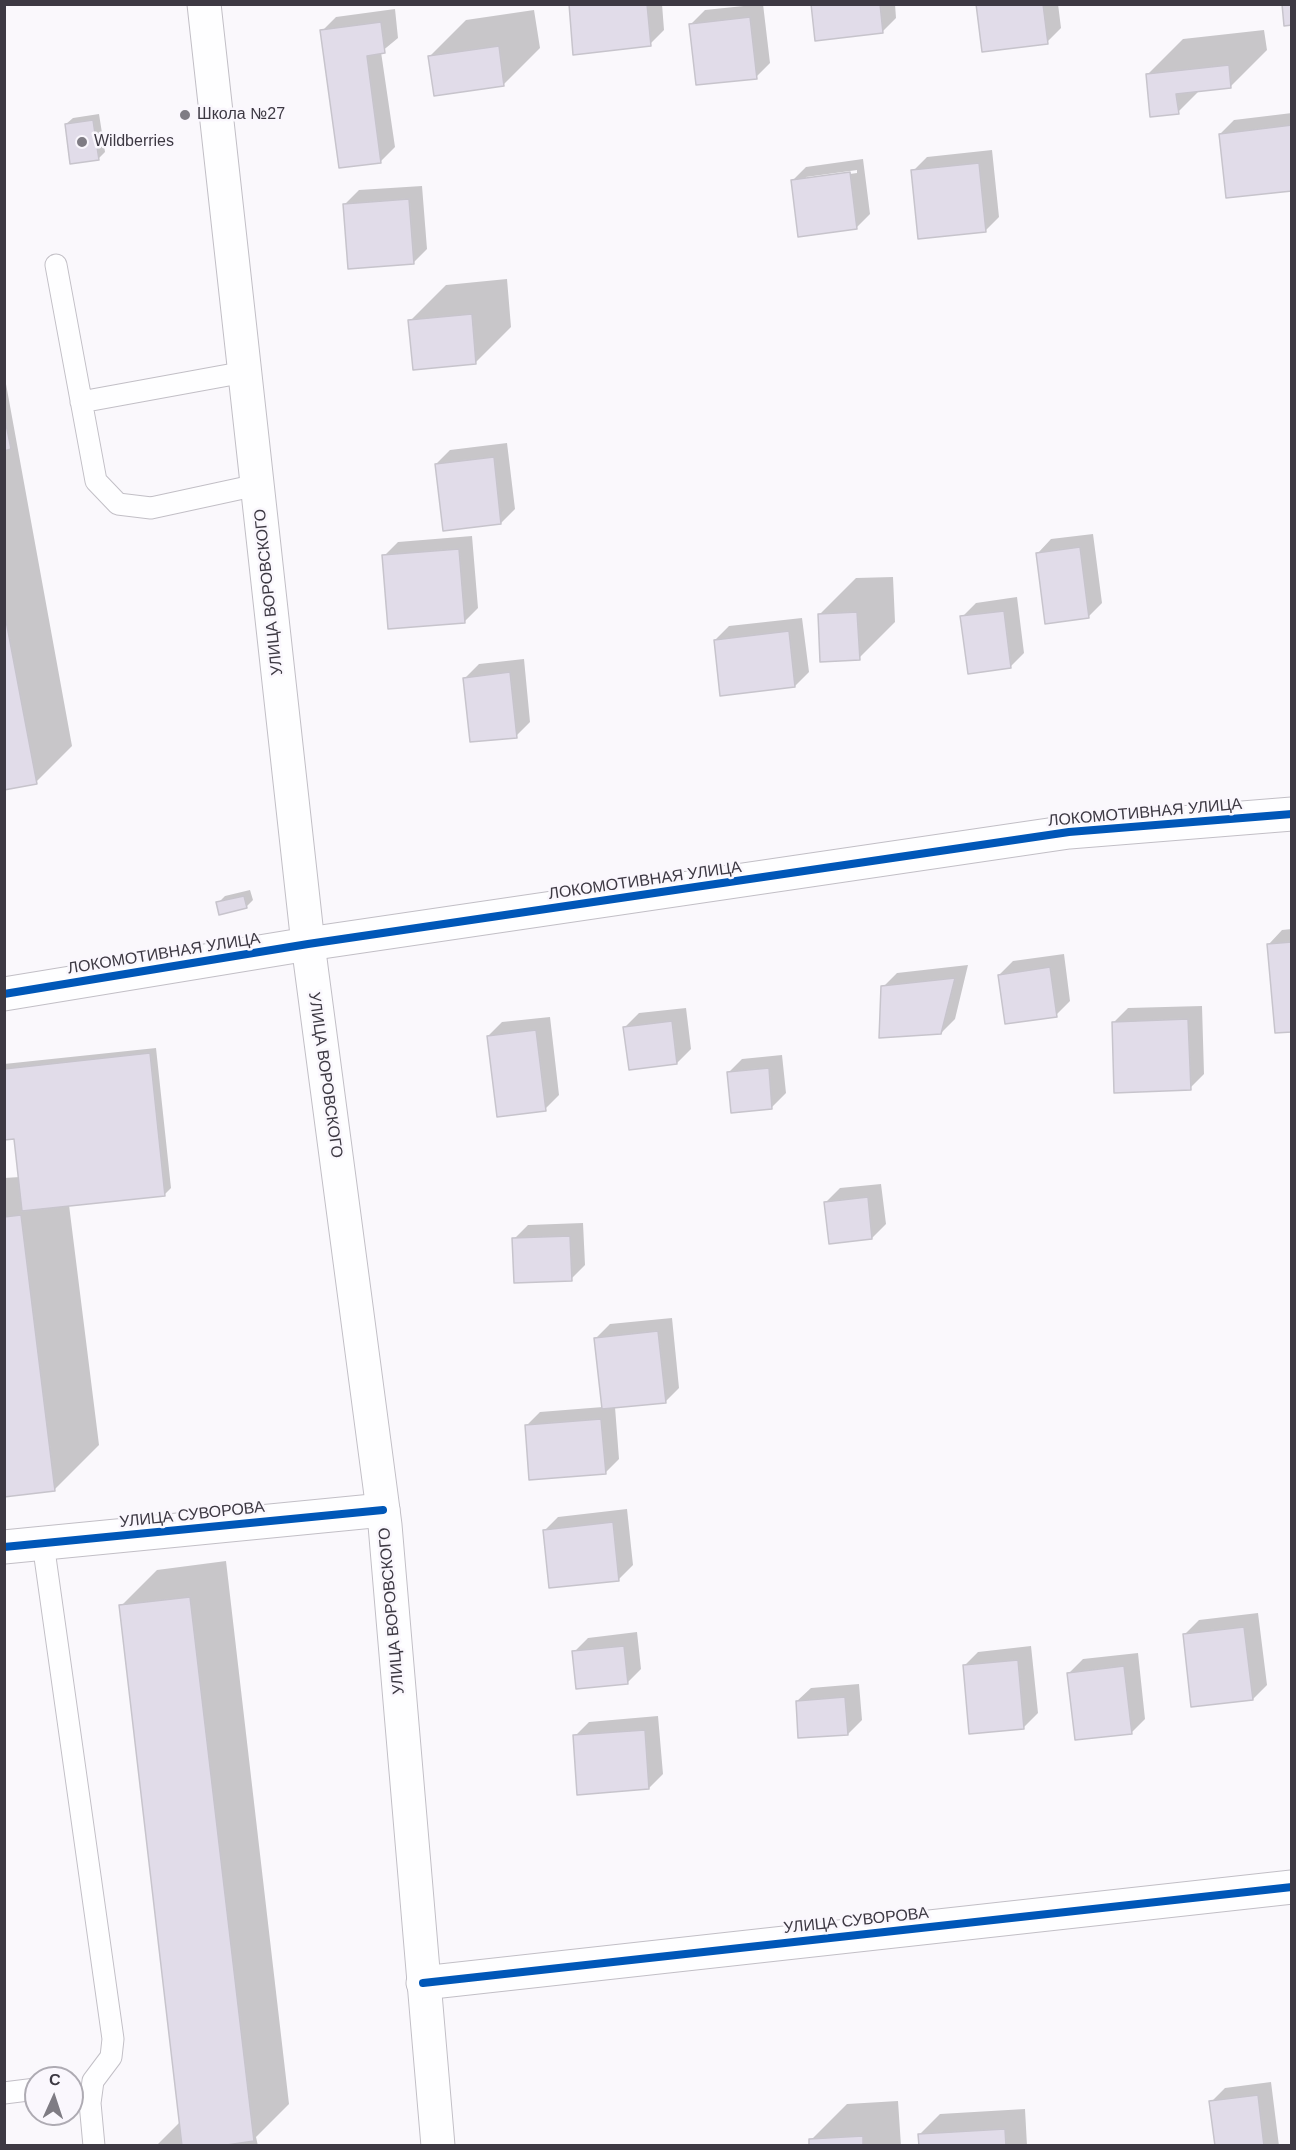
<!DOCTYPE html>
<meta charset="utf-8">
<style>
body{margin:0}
#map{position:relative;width:1296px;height:2150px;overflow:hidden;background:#faf8fc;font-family:Helvetica,sans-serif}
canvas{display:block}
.frame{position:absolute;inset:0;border:6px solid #3d3943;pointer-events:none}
.north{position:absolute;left:24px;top:2066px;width:60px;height:60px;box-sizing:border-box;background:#faf7fd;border:2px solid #aeabb3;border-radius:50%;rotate:3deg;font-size:16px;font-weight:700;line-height:24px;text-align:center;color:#3d3943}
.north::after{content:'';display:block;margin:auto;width:21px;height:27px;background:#7f7c84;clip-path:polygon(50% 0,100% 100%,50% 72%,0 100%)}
</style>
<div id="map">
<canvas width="1296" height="2150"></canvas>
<div class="frame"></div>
<div class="north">С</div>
</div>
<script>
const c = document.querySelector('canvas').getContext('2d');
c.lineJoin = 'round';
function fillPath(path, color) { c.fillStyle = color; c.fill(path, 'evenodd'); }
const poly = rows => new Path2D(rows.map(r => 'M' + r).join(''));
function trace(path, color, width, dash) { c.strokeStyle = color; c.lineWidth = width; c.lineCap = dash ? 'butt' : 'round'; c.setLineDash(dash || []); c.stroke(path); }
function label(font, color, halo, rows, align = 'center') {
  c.font = font + ' Helvetica,sans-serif'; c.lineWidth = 5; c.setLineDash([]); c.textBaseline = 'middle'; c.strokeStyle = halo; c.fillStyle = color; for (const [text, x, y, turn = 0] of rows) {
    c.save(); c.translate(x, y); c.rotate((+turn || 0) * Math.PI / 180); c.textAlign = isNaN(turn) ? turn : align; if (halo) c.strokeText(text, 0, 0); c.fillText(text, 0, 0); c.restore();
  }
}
fillPath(poly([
 [571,4,662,4,664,30,650,44],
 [763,4,770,63,756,77,691,24,705,10],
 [812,4,895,4,896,18,882,32],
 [978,4,1058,4,1061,28,1047,42],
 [395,9,398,38,381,52,395,147,381,161,322,31,336,17],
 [534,10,540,48,504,84,430,56,466,20],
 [1264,30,1267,50,1231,86,1200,90,1178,112,1147,75,1183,39],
 [1292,113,1292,189,1220,134,1234,120],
 [99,114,105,152,98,159,66,124,73,118],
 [992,150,999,217,985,231,913,171,927,157],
 [863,159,870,214,856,228,792,181,806,167],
 [857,170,857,173,806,180,806,177],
 [422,186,427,249,413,263,345,204,359,190],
 [507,279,511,327,475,363,410,321,446,285],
 [4,373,72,746,36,782,4,788],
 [507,443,515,509,501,523,436,464,450,450],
 [1093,534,1102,603,1088,617,1038,553,1051,539],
 [472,536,478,608,464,622,384,556,398,542],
 [893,577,895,622,859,658,820,614,856,578],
 [1017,597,1024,653,1010,667,962,617,976,603],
 [802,618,809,672,795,686,715,640,729,626],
 [524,659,530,722,516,736,465,678,479,664],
 [250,890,253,900,246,907,218,903,225,896],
 [1292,929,1292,1030,1269,944,1282,930],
 [1064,954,1070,1001,1056,1015,999,975,1013,961],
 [968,965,955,1019,941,1033,883,987,897,973],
 [1202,1006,1204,1074,1190,1088,1114,1022,1128,1008],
 [686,1008,691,1049,677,1063,625,1027,639,1013],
 [550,1017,559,1095,545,1109,488,1036,502,1022],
 [156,1048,171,1188,165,1194,69,1205,99,1445,54,1490,4,1496,4,1178,20,1177,16,1137,4,1139,4,1064],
 [782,1055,786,1093,772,1107,729,1072,742,1059],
 [881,1184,886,1224,872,1238,826,1202,840,1188],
 [583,1223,585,1265,571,1279,514,1239,528,1225],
 [672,1318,679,1388,665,1402,615,1407,619,1459,605,1473,526,1426,540,1412,603,1407,596,1338,610,1324],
 [627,1509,633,1565,619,1579,544,1531,558,1517],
 [226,1561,289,2104,256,2137,258,2146,156,2146,181,2121,121,1606,157,1570],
 [1258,1613,1267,1685,1253,1699,1185,1634,1199,1620],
 [637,1632,641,1669,627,1683,574,1652,588,1638],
 [1031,1646,1038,1713,1024,1727,964,1666,978,1652],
 [1138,1653,1145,1719,1131,1733,1069,1673,1083,1659],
 [859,1684,862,1720,848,1734,797,1701,811,1688],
 [658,1716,663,1774,649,1788,575,1736,589,1722],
 [1271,2082,1279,2146,1216,2146,1211,2102,1225,2088],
 [898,2101,901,2146,811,2146,811,2140,847,2104],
 [1025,2109,1027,2146,920,2146,920,2134,940,2114]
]), '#0003');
const building = poly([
 [569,4,647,4,651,46,573,55,569,4],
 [811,4,880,4,883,33,815,41,811,4],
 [976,4,1043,4,1048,44,982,52,976,4],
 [1282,4,1292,4,1292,25,1284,26,1282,4],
 [750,17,757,79,696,85,689,24,750,17],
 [381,22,385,53,367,56,381,163,339,168,320,30,381,22],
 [499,46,504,86,434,96,428,56,499,46],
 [1229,65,1231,88,1176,94,1179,114,1150,117,1146,74,1229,65],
 [93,120,99,160,70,164,65,124,93,120],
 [1292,125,1292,191,1226,198,1219,134,1292,125],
 [979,163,986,232,918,239,911,170,979,163],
 [850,172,857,229,798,237,791,180,850,172],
 [409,199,414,264,348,269,343,204,409,199],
 [472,314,476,364,413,370,408,320,472,314],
 [4,414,11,449,4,451,4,414],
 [494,457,501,524,443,531,435,464,494,457],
 [1080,547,1089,618,1045,624,1036,553,1080,547],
 [459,549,465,623,388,629,382,555,459,549],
 [4,610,37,784,4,790,4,610],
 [1004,611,1011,668,968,674,960,616,1004,611],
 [857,612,860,660,820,662,818,614,857,612],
 [789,631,795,687,720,696,714,640,789,631],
 [510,672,517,738,470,742,463,678,510,672],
 [244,896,247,908,219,915,216,902,244,896],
 [1292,942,1292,1032,1275,1033,1267,944,1292,942],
 [1050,967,1057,1017,1005,1024,998,975,1050,967],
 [955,978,941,1034,879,1038,881,986,955,978],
 [1188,1019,1191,1090,1114,1093,1112,1022,1188,1019],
 [672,1021,677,1064,629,1070,623,1027,672,1021],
 [536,1030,546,1111,497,1117,487,1036,536,1030],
 [150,1053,165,1196,22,1211,14,1139,4,1140,4,1069,150,1053],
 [769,1068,772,1109,731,1113,727,1072,769,1068],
 [868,1197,872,1239,829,1244,824,1202,868,1197],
 [21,1215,55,1491,4,1497,4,1217,21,1215],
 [570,1236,572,1281,514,1283,512,1238,570,1236],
 [658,1331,666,1403,602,1409,594,1338,658,1331],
 [601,1419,606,1474,529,1480,525,1425,601,1419],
 [613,1522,619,1581,549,1588,543,1530,613,1522],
 [190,1597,254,2141,220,2146,182,2146,119,1605,190,1597],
 [1244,1627,1253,1700,1191,1707,1183,1634,1244,1627],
 [624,1646,628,1684,576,1689,572,1651,624,1646],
 [1018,1660,1024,1729,969,1734,963,1665,1018,1660],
 [1124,1666,1132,1734,1075,1740,1067,1673,1124,1666],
 [845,1697,848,1735,798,1738,796,1701,845,1697],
 [645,1730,649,1789,577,1795,573,1735,645,1730],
 [1258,2095,1264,2146,1215,2146,1209,2101,1258,2095],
 [1005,2129,1006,2146,919,2146,918,2134,1005,2129],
 [863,2136,863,2146,809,2146,809,2139,863,2136]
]);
fillPath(building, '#e1dce9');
trace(building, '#c7c4cc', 1.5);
const lane = poly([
 [56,265,96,481,118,504,151,508,257,485],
 [81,402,245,372],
 [43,1543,113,2039,111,2057,93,2081,90,2103,94,2146],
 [4,2093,36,2089]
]);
const street = poly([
 [4,994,308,944,1069,832,1292,814],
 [4,1547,383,1510],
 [423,1983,1292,1887]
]);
const primary = poly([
 [204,4,308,944,385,1525,438,2146]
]);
trace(lane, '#c2bfc6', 23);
trace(street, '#c2bfc6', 35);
trace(primary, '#c2bfc6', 35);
trace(lane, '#fefeff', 21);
trace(street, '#fefeff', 33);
trace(primary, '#fefeff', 33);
trace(poly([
 [4,994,308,944,1069,832,1292,814],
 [4,1547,383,1510],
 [423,1983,1292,1887]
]), '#0057b8', 8);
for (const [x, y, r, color] of [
 [185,115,6,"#7f7c84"],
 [82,142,6,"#7f7c84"]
]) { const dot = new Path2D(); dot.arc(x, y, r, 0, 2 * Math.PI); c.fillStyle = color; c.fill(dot); trace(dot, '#faf7fd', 2); }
label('16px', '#3d3943', '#faf7fd', [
 ["Школа №27",197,115],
 ["Wildberries",94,142]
], 'left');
label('16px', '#3d3943', '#faf7fd', [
 ["УЛИЦА ВОРОВСКОГО",269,592,-96],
 ["ЛОКОМОТИВНАЯ УЛИЦА",1145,813,-5],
 ["ЛОКОМОТИВНАЯ УЛИЦА",645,881,-8],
 ["ЛОКОМОТИВНАЯ УЛИЦА",164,954,-9],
 ["УЛИЦА ВОРОВСКОГО",325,1075,82],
 ["УЛИЦА СУВОРОВА",192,1515,-6],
 ["УЛИЦА ВОРОВСКОГО",392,1611,-95],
 ["УЛИЦА СУВОРОВА",856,1921,-6]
]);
</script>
